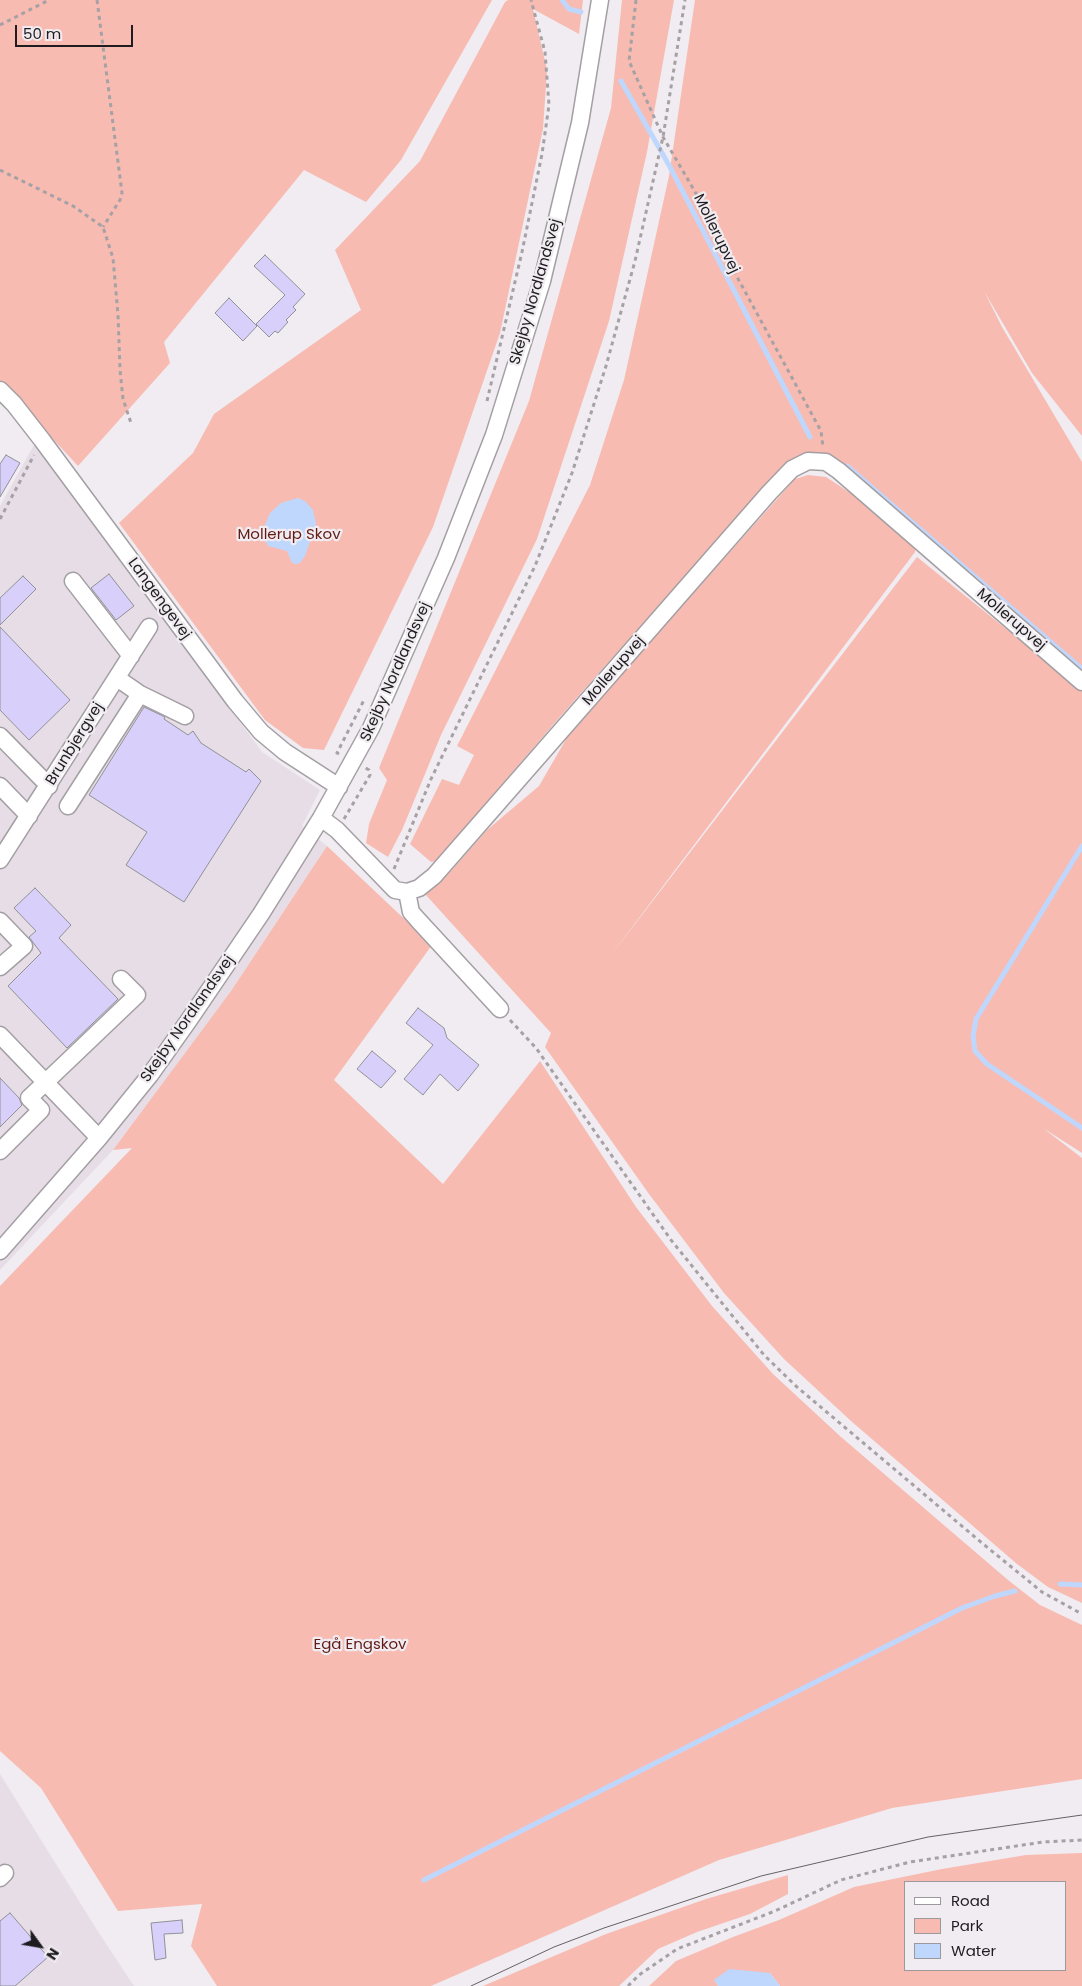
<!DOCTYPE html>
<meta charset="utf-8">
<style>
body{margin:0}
#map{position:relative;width:1082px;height:1986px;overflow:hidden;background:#f0ecf1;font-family:Poppins,sans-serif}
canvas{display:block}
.legend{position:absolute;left:904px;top:1881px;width:162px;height:90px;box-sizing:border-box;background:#f0ecf1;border:1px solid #9c999d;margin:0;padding:6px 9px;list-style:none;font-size:15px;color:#1e1c1e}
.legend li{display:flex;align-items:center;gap:10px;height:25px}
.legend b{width:25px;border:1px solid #9c999d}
.north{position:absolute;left:15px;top:1921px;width:50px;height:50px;-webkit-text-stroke:4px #f0ecf1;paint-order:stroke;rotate:122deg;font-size:14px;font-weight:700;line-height:20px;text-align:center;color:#1e1c1e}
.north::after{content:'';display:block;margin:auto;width:18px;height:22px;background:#1e1c1e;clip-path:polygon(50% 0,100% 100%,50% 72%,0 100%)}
.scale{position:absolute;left:15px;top:25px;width:118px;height:22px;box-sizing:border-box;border:2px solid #1e1c1e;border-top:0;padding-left:6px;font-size:15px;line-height:18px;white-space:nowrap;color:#1e1c1e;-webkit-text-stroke:4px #f0ecf1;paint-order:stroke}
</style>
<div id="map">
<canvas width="1082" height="1986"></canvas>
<ul class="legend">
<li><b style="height:6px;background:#fff"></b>Road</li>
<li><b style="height:14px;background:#f7bbb2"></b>Park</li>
<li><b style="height:14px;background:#c0d7fd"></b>Water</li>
</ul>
<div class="north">N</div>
<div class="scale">50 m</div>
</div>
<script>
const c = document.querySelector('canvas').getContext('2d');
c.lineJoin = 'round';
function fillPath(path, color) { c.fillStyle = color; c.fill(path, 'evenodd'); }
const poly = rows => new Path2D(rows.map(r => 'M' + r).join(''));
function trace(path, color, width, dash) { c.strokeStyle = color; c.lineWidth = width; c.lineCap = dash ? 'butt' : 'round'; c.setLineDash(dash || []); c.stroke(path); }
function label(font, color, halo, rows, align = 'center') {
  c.font = font + ' Poppins,sans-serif'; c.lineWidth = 4.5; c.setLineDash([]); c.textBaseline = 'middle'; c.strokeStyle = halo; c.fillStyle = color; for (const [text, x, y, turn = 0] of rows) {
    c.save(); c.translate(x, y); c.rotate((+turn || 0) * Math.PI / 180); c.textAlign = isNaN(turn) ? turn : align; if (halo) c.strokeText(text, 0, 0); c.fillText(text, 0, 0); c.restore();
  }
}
fillPath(poly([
 [35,443,262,752,320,790,302,826,327,846,231,991,113,1150,0,1270,0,506],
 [0,1774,97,1930,134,1986,0,1986]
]), '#e7dde7');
fillPath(poly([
 [0,0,492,0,401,160,366,202,304,170,164,342,170,363,78,466,0,382],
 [508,0,583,0,579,34,533,9,547,70,543,129,500,333,433,527,324,750,303,748,265,720,119,523,193,453,214,414,361,310,335,250,420,161,505,2],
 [622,0,674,0,647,152,609,321,537,539,441,735,402,830,388,857,366,843,369,824,387,780,379,768,529,401,611,108],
 [695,0,1082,0,1082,436,1032,373,984,291,1002,327,1082,462,1082,667,866,482,832,460,807,457,785,463,558,719,436,861,431,862,410,844,442,779,459,785,474,755,457,746,590,485,624,380,669,176],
 [808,475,826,477,855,496,915,548,915,552,608,959,917,557,1082,690,1082,846,1038,918,1082,849,1082,1153,1043,1128,1082,1158,1082,1603,1048,1587,1017,1564,851,1421,784,1359,724,1293,649,1194,545,1047,551,1033,425,894,449,873,487,830,539,786,572,729,795,479],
 [327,846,432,945,334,1080,443,1184,540,1061,636,1207,712,1306,773,1374,841,1437,1008,1580,1040,1605,1082,1625,1082,1779,892,1808,719,1860,431,1986,217,1986,191,1946,202,1904,118,1911,41,1788,0,1751,0,1286,132,1148,113,1150,231,991],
 [1082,1853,1082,1986,780,1986,770,1973,715,1980,718,1986,649,1986,676,1961,733,1937,779,1920,854,1887,942,1869,1026,1855],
 [906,1882,1066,1882,1066,1970,906,1970],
 [788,1875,788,1894,750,1914,697,1932,658,1949,619,1986,483,1986,606,1934,706,1899]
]), '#f7bbb2');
fillPath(poly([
 [298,498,305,501,313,510,316,524,305,556,300,563,296,564,292,563,287,551,268,546,263,536,264,527,270,513,281,503],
 [729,1969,770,1973,780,1986,718,1986,714,1980]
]), '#c0d7fd');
trace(poly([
 [562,0,569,9,581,12],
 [621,81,670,167,810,437],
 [847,466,1082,669],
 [1082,846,976,1019,973,1036,975,1051,987,1064,1082,1128],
 [1060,1584,1082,1585],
 [424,1880,962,1608,995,1596,1015,1591]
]), '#c0d7fd', 5);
const building = poly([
 [265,255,305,294,293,307,296,310,286,320,288,322,278,333,275,331,269,337,256,324,285,295,254,266,265,255],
 [229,298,257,326,243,341,215,313,229,298],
 [6,455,20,463,0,497,0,464,6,455],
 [109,574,134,606,116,620,91,588,109,574],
 [23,576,36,589,0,625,0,598,23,576],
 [0,627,70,700,29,740,0,710,0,627],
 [144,707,165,717,164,719,188,735,193,731,201,743,246,772,249,769,261,781,184,902,126,865,147,832,89,795,144,707],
 [35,888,71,925,59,938,118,999,67,1048,8,986,41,953,29,937,36,931,14,908,35,888],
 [418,1008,444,1028,447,1038,479,1065,458,1091,440,1074,423,1095,404,1079,433,1045,406,1023,418,1008],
 [372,1051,396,1071,381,1088,357,1069,372,1051],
 [0,1078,19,1098,22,1105,0,1127,0,1078],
 [10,1913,48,1957,15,1986,0,1986,0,1921,10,1913],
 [182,1920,183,1933,164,1934,166,1958,155,1960,151,1923,182,1920]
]);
fillPath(building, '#d8d0fb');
trace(building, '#919195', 1);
const minor = poly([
 [0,390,14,404,42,440,235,701,261,732,285,752,339,787],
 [73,581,131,656],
 [140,694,185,716],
 [0,736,49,786],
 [0,786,29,816],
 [68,806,140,694,117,678],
 [321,818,337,830,395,890,407,892,419,888,434,876,769,493,792,469,808,461,826,462,839,471,1082,682],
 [0,860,149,627],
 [407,892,411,912,418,920,500,1009],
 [0,921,24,946,0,967],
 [0,1035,99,1138],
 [0,1151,41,1110,29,1098,137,995,121,979],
 [0,1251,99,1138,150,1075,189,1020,261,914,321,818,371,728,446,558,494,435,542,281,580,123,600,0],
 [0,1878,5,1873]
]);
trace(minor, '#a39fa3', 19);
trace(poly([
 [97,0,122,193,120,200,103,227],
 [636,0,629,61,663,137,701,202,736,275,821,431,823,447],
 [0,25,49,0],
 [0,170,73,206,103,227,113,258,118,315,120,370,123,399,131,423],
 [487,401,522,252,542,154,549,105,545,52,531,0],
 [0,519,34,455],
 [339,754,337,753,364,700],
 [344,819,370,775,369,770,364,767],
 [394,869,431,779,535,566,572,473,606,366,635,261,663,137,685,0],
 [510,1020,536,1048,671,1240,764,1355,797,1387,982,1543,1042,1592,1082,1614],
 [628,1986,639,1975,677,1949,775,1911,841,1880,910,1862,1043,1842,1082,1840]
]), '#a5a1a5', 3, [4, 4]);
trace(minor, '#fff', 16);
trace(poly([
 [471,1986,554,1947,604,1928,761,1876,928,1837,1082,1815]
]), '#656265', 1);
label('15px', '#1e1c1e', '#f0ecf1', [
 ["Mollerupvej",716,234,64],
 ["Skejby Nordlandsvej",536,292,-74],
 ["Langengevej",159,599,54],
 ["Mollerupvej",1011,620,41],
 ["Mollerupvej",614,671,-49],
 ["Skejby Nordlandsvej",396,672,-66],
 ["Brunbjergvej",75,744,-58],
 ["Skejby Nordlandsvej",188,1019,-55]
]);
label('15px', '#611a14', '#f0ecf1', [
 ["Mollerup Skov",289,535],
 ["Egå Engskov",360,1645]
]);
</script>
